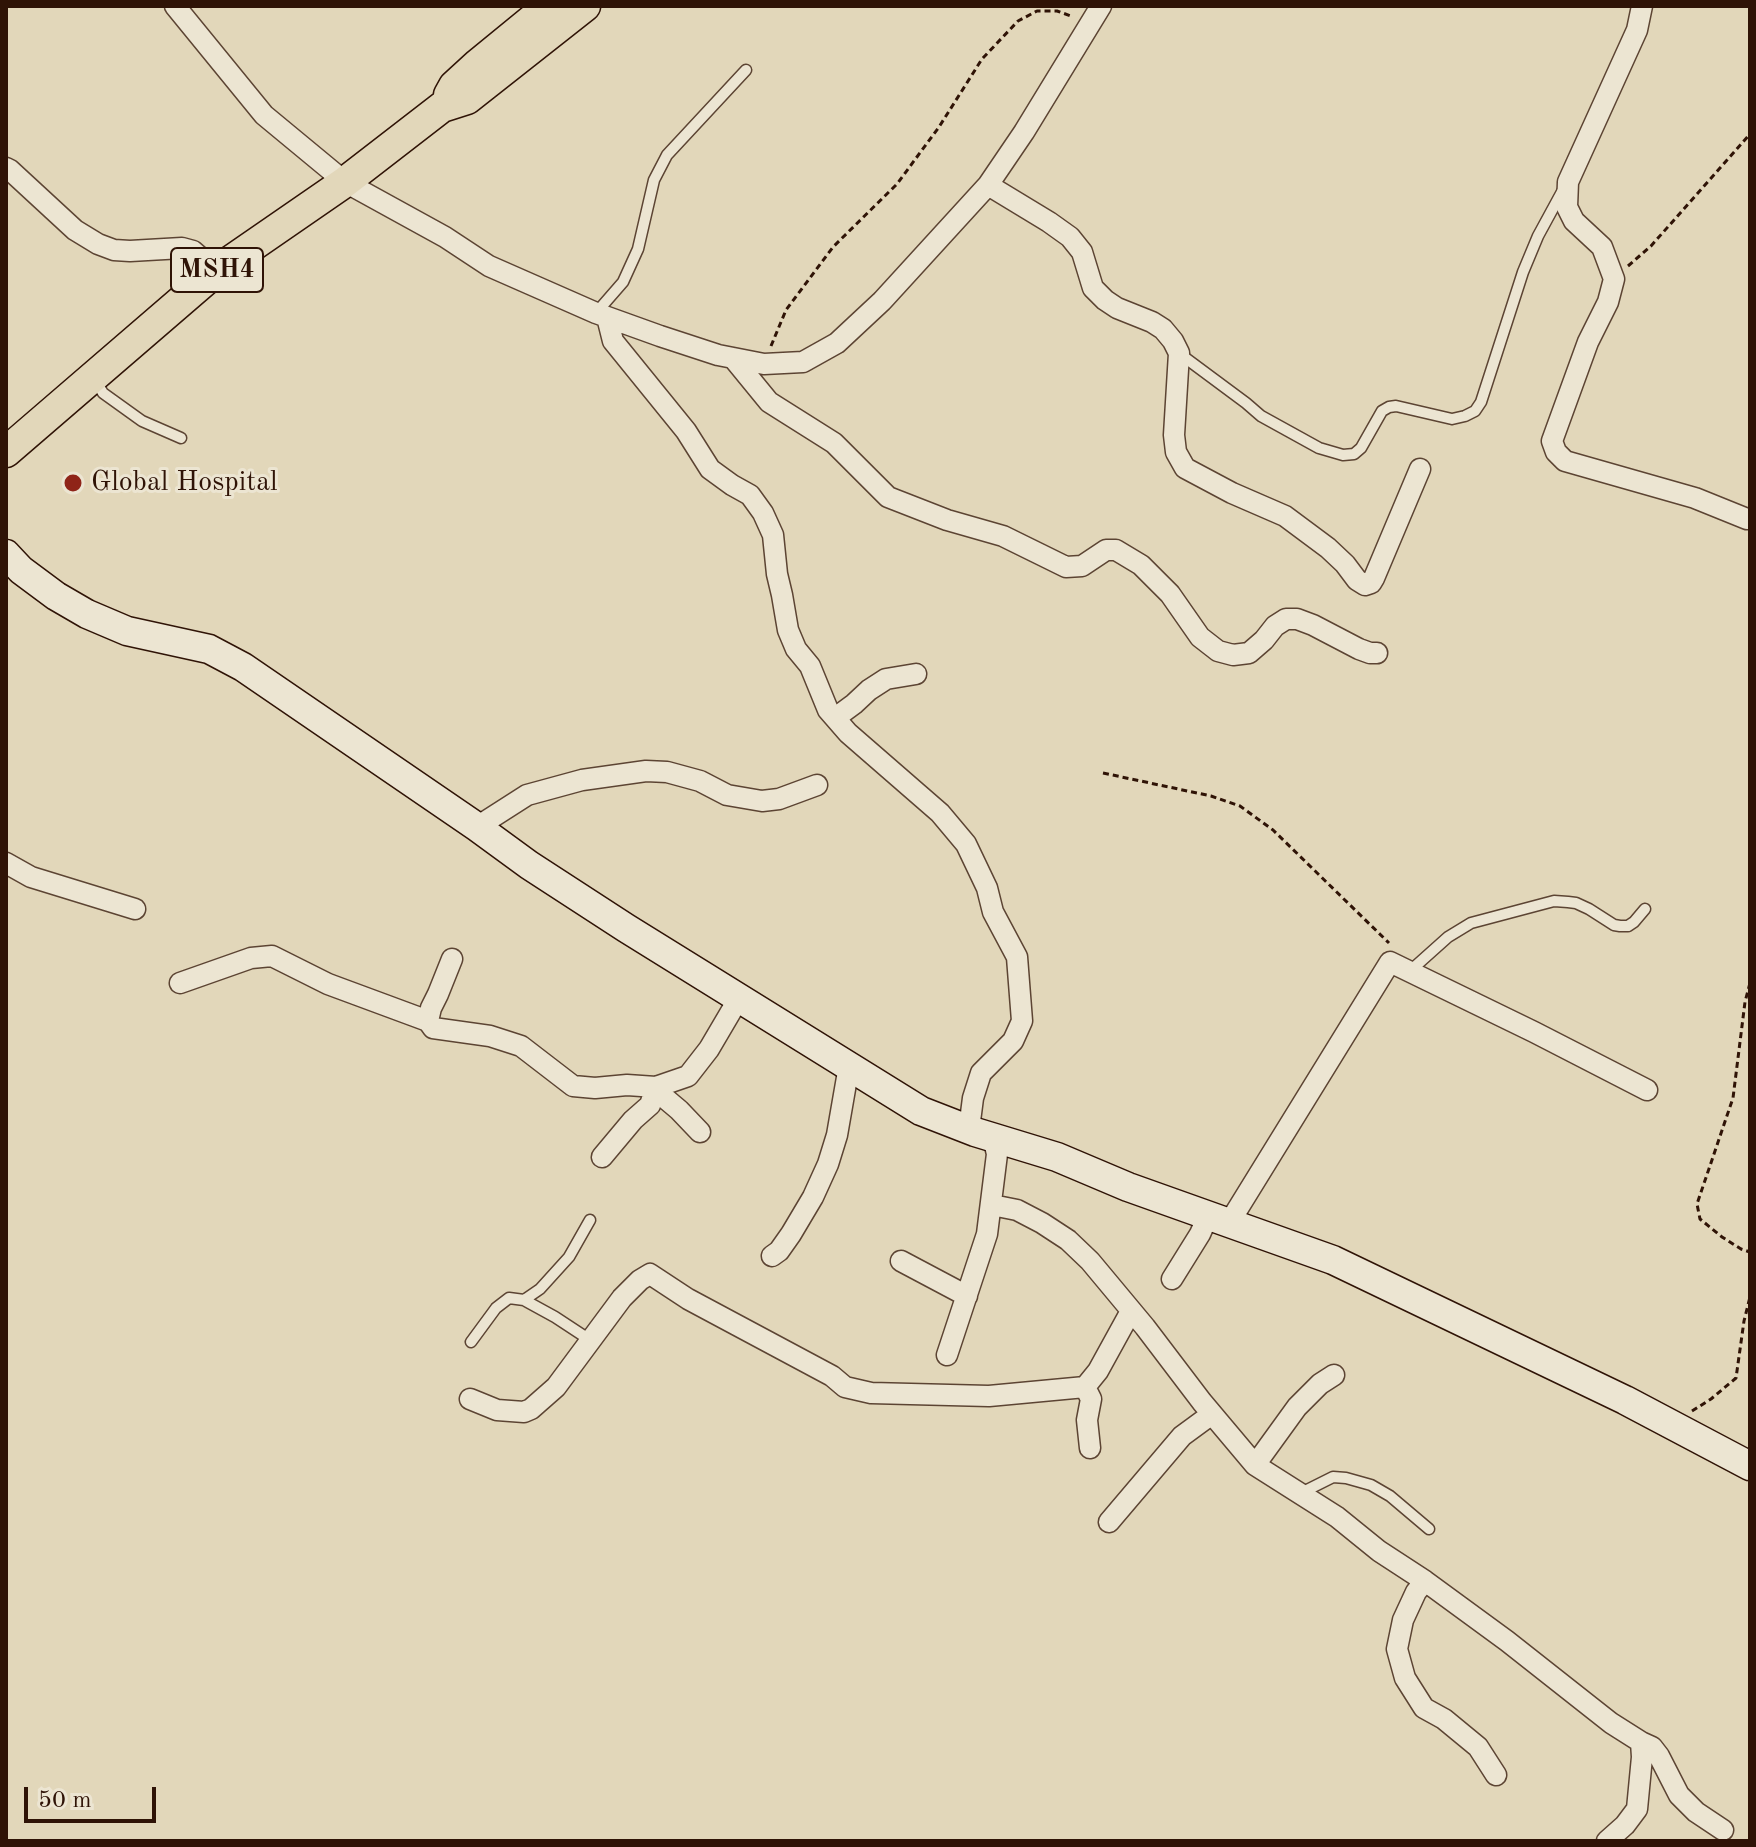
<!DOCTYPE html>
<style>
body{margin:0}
#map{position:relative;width:1756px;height:1847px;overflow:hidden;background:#e2d7ba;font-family:"Old Standard TT",serif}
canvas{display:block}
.frame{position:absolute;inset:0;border:8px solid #2f1306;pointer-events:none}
.scale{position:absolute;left:24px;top:1787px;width:132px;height:36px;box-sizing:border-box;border:4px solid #2f1306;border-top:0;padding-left:10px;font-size:24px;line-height:28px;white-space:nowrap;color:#2f1306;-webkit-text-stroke:6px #ece5d2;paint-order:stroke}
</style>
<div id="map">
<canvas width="1756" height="1847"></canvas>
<div class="frame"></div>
<div class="scale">50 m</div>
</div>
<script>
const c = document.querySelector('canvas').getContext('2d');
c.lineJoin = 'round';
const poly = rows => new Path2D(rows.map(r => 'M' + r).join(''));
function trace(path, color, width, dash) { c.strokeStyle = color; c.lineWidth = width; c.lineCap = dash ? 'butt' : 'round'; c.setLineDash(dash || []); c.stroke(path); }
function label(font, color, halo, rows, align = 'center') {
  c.font = font + ' "Old Standard TT",serif'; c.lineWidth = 6; c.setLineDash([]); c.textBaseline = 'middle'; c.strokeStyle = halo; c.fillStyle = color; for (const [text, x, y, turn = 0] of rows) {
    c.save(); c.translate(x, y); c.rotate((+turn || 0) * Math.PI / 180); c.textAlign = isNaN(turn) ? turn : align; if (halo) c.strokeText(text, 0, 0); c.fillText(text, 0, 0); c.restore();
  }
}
const lane = poly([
 [596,313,623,282,638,249,654,180,667,155,746,70],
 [1180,354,1246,403,1261,416,1319,448,1343,455,1354,454,1361,448,1382,411,1389,407,1396,406,1452,419,1465,416,1475,411,1481,402,1523,272,1538,236,1563,190],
 [94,378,103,393,142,421,181,438],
 [1410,971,1448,937,1471,923,1554,901,1568,902,1576,903,1589,909,1614,925,1620,926,1628,926,1634,922,1645,909],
 [524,1300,540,1289,569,1257,590,1220],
 [471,1342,496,1308,509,1298,524,1300,555,1317,590,1340],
 [1299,1494,1333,1477,1346,1478,1371,1485,1390,1496,1429,1529]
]);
const street = poly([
 [175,6,264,115,345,182,445,237,489,266,596,313,660,336,718,355,764,364,803,362,837,343,882,301,988,185,1024,132,1101,6],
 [1642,6,1637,30,1568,182,1567,207,1574,221,1602,247,1614,279,1608,302,1588,342,1552,441,1556,452,1565,461,1695,498,1747,519,1750,519],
 [6,168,10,170,75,230,98,244,114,250,130,251,182,248,193,251,216,271],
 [988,185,1049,222,1070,237,1082,252,1093,288,1105,300,1117,308,1152,322,1163,329,1173,341,1179,353,1174,435,1176,452,1185,468,1232,493,1285,516,1328,548,1345,564,1357,580,1365,585,1371,583,1374,578,1420,469],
 [607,317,613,341,686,431,710,469,732,485,750,495,763,513,773,535,777,574,782,595,788,630,796,649,810,666,828,710,848,733,940,813,966,844,987,888,993,912,1017,957,1022,1021,1013,1041,981,1073,973,1098,969,1129],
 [733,358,769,402,834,443,888,497,947,520,1003,536,1066,567,1082,566,1106,550,1116,550,1141,565,1170,594,1200,637,1218,651,1233,655,1249,653,1264,640,1275,626,1286,619,1297,619,1313,625,1359,649,1370,653,1377,653],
 [835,718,854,704,869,690,886,679,916,674],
 [477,827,527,795,582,780,646,771,667,772,700,781,727,795,762,801,779,799,817,785],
 [6,863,31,877,135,909],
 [452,959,438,994,431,1008,428,1021,433,1028,490,1036,521,1046,573,1086,595,1088,627,1085,656,1087,688,1076,709,1049,739,998],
 [180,983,251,958,272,956,328,984,428,1021],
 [660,1086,660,1094,679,1110,700,1132],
 [602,1157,633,1120,650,1105,656,1087],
 [992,1205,1017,1210,1042,1223,1068,1240,1090,1261,1145,1327,1202,1402,1255,1465,1337,1517,1379,1551,1425,1581,1507,1641,1611,1723,1641,1742,1642,1757,1637,1809,1625,1825,1607,1841],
 [1229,1223,1390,962,1534,1032,1647,1090],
 [772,1256,779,1251,791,1234,813,1197,828,1164,837,1135,849,1066],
 [901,1261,967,1296],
 [1172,1279,1200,1234,1208,1216],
 [947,1355,987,1234,997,1154,993,1137],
 [1085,1387,1091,1399,1087,1420,1090,1448],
 [470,1399,497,1410,524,1412,531,1409,556,1387,622,1298,640,1280,650,1274,688,1299,832,1376,845,1387,871,1393,989,1396,1085,1387,1098,1371,1131,1311],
 [1255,1465,1297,1407,1320,1384,1334,1375],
 [1109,1522,1182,1436,1212,1414],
 [1425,1581,1416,1592,1403,1620,1397,1649,1405,1678,1424,1708,1444,1719,1478,1747,1496,1775],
 [1641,1742,1652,1747,1659,1756,1679,1795,1696,1812,1723,1830]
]);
const secondary = poly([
 [6,554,21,570,56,596,87,614,127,631,209,649,243,667,477,827,529,865,626,928,921,1111,975,1132,1057,1157,1128,1187,1333,1260,1625,1400,1750,1466]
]);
const primary = poly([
 [449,95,454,86,478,64,549,6],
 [6,452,216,271,345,182,442,107,467,99,585,6]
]);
trace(lane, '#5c4433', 13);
trace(street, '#5c4433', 23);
trace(secondary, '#2f1306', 31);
trace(primary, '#2f1306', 33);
trace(poly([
 [1628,266,1651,246,1750,134],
 [771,346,786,310,833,247,897,184,939,127,982,59,1018,21,1037,11,1057,11,1071,16],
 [1103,773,1211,796,1240,806,1273,830,1389,943],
 [1750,983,1745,1002,1733,1098,1697,1204,1700,1219,1722,1237,1741,1249,1750,1252],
 [1692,1411,1711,1399,1736,1378,1744,1321,1750,1297]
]), '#2f1306', 3, [6, 4]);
trace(lane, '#ece5d2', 10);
trace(street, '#ece5d2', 20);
trace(secondary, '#ece5d2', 28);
trace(primary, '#e2d7ba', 30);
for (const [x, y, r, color] of [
 [73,483,10,"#8f2418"]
]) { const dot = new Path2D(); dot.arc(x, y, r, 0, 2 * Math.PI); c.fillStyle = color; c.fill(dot); trace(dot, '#ece5d2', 3); }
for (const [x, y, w] of [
 [217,270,92]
]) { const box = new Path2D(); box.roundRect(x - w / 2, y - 22, w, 44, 6); c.fillStyle = '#ece5d2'; c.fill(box); trace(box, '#2f1306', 2); }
label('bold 26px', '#2f1306', null, [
 ["MSH4",217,270]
]);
label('28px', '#2f1306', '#ece5d2', [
 ["Global Hospital",91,483]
], 'left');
</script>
